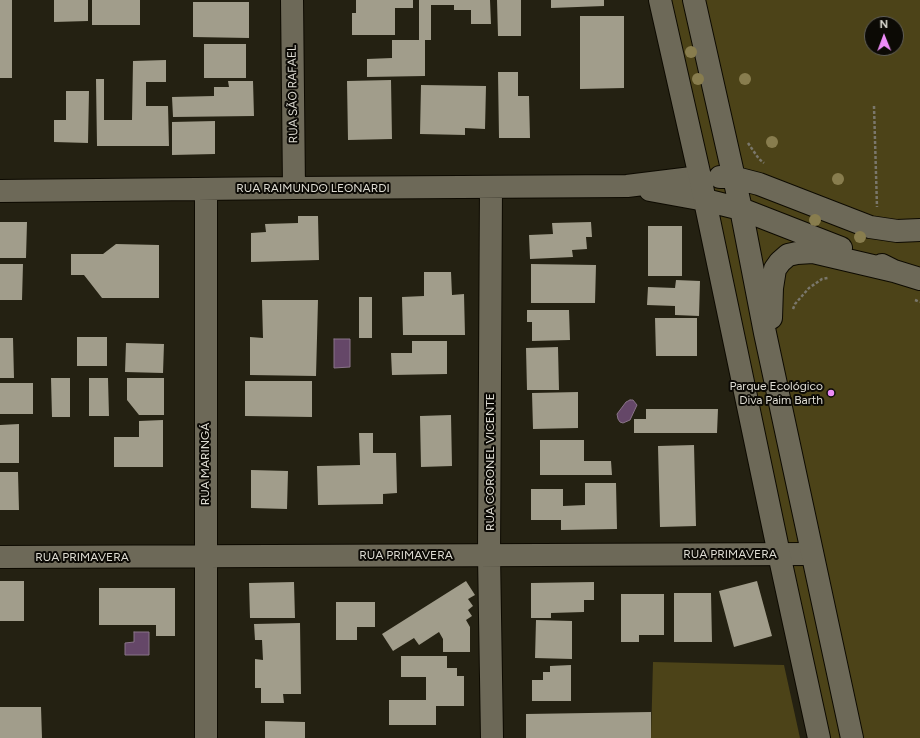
<!DOCTYPE html>
<meta charset="utf-8">
<style>
body{margin:0}
#map{position:relative;width:920px;height:738px;overflow:hidden;background:#242112;font-family:Figtree,sans-serif}
canvas{display:block}
.north{position:absolute;left:864px;top:16px;width:40px;height:40px;box-sizing:border-box;background:#0c0a05;border:1px solid #605e57;border-radius:50%;rotate:359deg;font-size:11px;font-weight:700;line-height:16px;text-align:center;color:#dedcd3}
.north::after{content:'';display:block;margin:auto;width:14px;height:18px;background:#ee8cf8;clip-path:polygon(50% 0,100% 100%,50% 72%,0 100%)}
</style>
<div id="map">
<canvas width="920" height="738"></canvas>
<div class="north">N</div>
</div>
<script>
const c = document.querySelector('canvas').getContext('2d');
c.lineJoin = 'round';
function fillPath(path, color) { c.fillStyle = color; c.fill(path, 'evenodd'); }
const poly = rows => new Path2D(rows.map(r => 'M' + r).join(''));
function trace(path, color, width, dash) { c.strokeStyle = color; c.lineWidth = width; c.lineCap = dash ? 'butt' : 'round'; c.setLineDash(dash || []); c.stroke(path); }
function label(font, color, halo, rows, align = 'center') {
  c.font = font + ' Figtree,sans-serif'; c.lineWidth = 4; c.setLineDash([]); c.textBaseline = 'middle'; c.strokeStyle = halo; c.fillStyle = color; for (const [text, x, y, turn = 0] of rows) {
    c.save(); c.translate(x, y); c.rotate((+turn || 0) * Math.PI / 180); c.textAlign = isNaN(turn) ? turn : align; if (halo) c.strokeText(text, 0, 0); c.fillText(text, 0, 0); c.restore();
  }
}
fillPath(poly([
 [663,0,920,0,920,738,811,738],
 [872,24,896,24,896,48,872,48],
 [653,662,784,665,800,738,651,738]
]), '#4c4318');
const water = poly([
 [334,339,350,339,350,367,334,368,334,339],
 [630,400,633,400,637,405,630,420,623,423,620,422,618,419,617,414,626,402,630,400],
 [134,632,149,632,149,655,125,655,125,643,134,642,134,632]
]);
fillPath(water, '#654768');
trace(water, '#897488', 1);
fillPath(poly([
 [0,0,12,0,12,78,0,78],
 [54,0,88,0,88,21,54,22],
 [92,0,140,0,140,25,92,25],
 [356,0,413,0,413,8,395,8,395,35,352,35,352,13,356,13],
 [419,0,490,0,491,24,471,24,471,10,454,10,454,5,431,5,431,40,425,40,425,76,367,77,367,59,392,58,392,40,419,40],
 [497,0,521,0,521,36,498,36],
 [551,0,604,0,604,6,551,8],
 [193,2,249,2,249,38,193,37],
 [580,16,624,16,624,88,580,89],
 [204,44,246,44,246,78,204,78],
 [166,60,166,82,146,82,146,106,168,106,169,146,97,146,96,79,104,79,104,120,132,120,133,61],
 [498,72,518,72,518,96,529,96,530,138,499,138],
 [391,80,392,139,348,140,347,81],
 [228,81,253,81,254,116,173,117,172,97,214,96,214,87,229,87],
 [421,85,486,86,485,129,465,128,465,135,420,134],
 [66,91,89,91,88,143,54,142,54,120,66,120],
 [215,121,215,154,172,155,172,122],
 [298,216,318,216,319,260,251,262,251,233,266,232,265,224,298,223],
 [0,222,27,222,26,258,0,258],
 [591,222,592,237,586,237,587,249,572,250,573,257,530,259,529,235,553,234,552,223],
 [648,226,682,226,682,276,648,276],
 [116,244,159,245,159,298,102,298,84,275,71,275,71,254,103,254],
 [0,264,23,264,22,300,0,300],
 [531,264,596,265,595,303,531,303],
 [424,272,451,272,452,295,464,294,465,335,403,335,402,297,424,296],
 [676,280,700,281,699,316,675,315,675,306,647,305,648,287,675,288],
 [359,297,372,297,372,338,359,338],
 [262,300,318,300,316,376,250,375,250,337,263,338],
 [527,310,569,310,570,340,532,341,532,322,527,322],
 [655,318,697,318,697,356,656,356],
 [77,337,107,337,107,366,77,366],
 [0,338,13,338,14,378,0,378],
 [412,341,447,341,447,374,392,375,391,353,412,353],
 [126,343,164,344,163,373,125,372],
 [558,347,559,390,527,390,526,348],
 [51,378,70,378,70,417,52,417],
 [89,378,108,378,109,416,89,416],
 [127,378,164,378,164,415,139,415,127,400],
 [245,381,312,381,312,417,245,416],
 [0,383,33,383,33,414,0,414],
 [578,392,578,428,533,429,532,393],
 [646,409,718,409,717,433,634,433,634,419,646,419],
 [451,415,452,466,421,467,420,416],
 [163,420,163,467,114,467,114,437,139,437,139,421],
 [19,424,19,463,0,463,0,425],
 [359,433,373,433,373,453,396,453,397,493,383,494,383,504,318,505,317,466,360,465],
 [540,440,584,440,584,461,611,461,612,475,540,475],
 [694,445,696,526,660,527,658,446],
 [251,470,288,471,287,509,251,508],
 [0,472,18,472,19,510,0,510],
 [585,483,616,483,617,529,561,530,561,520,531,520,531,489,563,489,563,506,585,505],
 [0,581,24,581,24,621,0,621],
 [466,581,475,595,468,599,473,606,468,610,472,616,466,620,470,627,470,652,443,652,443,639,439,632,419,645,414,638,393,651,382,634],
 [757,581,772,636,734,647,719,591],
 [294,582,295,618,250,618,249,583],
 [594,582,594,600,584,600,584,612,551,613,551,618,531,618,531,583],
 [99,588,175,588,175,636,156,636,156,625,99,625],
 [674,593,711,593,712,642,674,642],
 [621,594,664,594,664,635,639,635,639,642,621,642],
 [336,602,375,602,375,627,357,627,357,640,336,640],
 [536,620,572,621,572,659,535,658],
 [300,623,301,694,283,694,284,703,261,703,261,688,255,688,255,659,263,660,262,640,255,640,254,624],
 [401,656,447,656,447,668,457,668,457,676,464,676,464,706,436,706,436,725,389,725,389,700,426,700,426,677,401,677],
 [571,665,571,701,532,701,532,680,543,680,543,672,550,672,550,666],
 [0,707,41,707,42,738,0,738],
 [651,712,651,738,526,738,526,714],
 [265,721,305,722,305,738,265,738]
]), '#a19d8b');
const street = poly([
 [292,0,294,188],
 [491,187,489,555,492,738],
 [650,190,705,200],
 [0,191,294,188,627,186,700,177],
 [0,557,812,554],
 [206,738,206,189]
]);
const secondary = poly([
 [660,0,700,177,779,554,819,738],
 [694,0,741,209,765,333,852,738],
 [720,177,732,177,759,184,870,227,897,231,920,230],
 [705,200,741,209,841,248],
 [882,265,894,271,920,279],
 [771,318,772,288,775,269,780,262,788,255,797,253,813,252,894,271]
]);
trace(street, '#0d0a01', 24);
trace(secondary, '#0d0a01', 24);
trace(poly([
 [874,106,877,207],
 [748,143,759,159,764,163],
 [915,300,920,302],
 [793,309,795,304,809,288,822,279,828,278]
]), '#7a776b', 2.5, [3, 2]);
trace(street, '#6d6958', 22);
trace(secondary, '#6d6958', 22);
c.fillStyle = '#887d4e';
for (const [x, y] of [
 [691,52],
 [698,79],
 [745,79],
 [772,142],
 [838,179],
 [815,220],
 [860,237]
]) { c.beginPath(); c.arc(x, y, 6, 0, 2 * Math.PI); c.fill(); }
for (const [x, y, r, color] of [
 [831,393,4,"#ee8cf8"]
]) { const dot = new Path2D(); dot.arc(x, y, r, 0, 2 * Math.PI); c.fillStyle = color; c.fill(dot); trace(dot, '#0c0a05', 1.5); }
label('12px', '#dedcd3', '#0c0a05', [
 ["RUA SÃO RAFAEL",293,94,-91],
 ["RUA RAIMUNDO LEONARDI",313,188],
 ["RUA CORONEL VICENTE",490,462,-90],
 ["RUA MARINGÁ",205,464,-90],
 ["RUA PRIMAVERA",730,554],
 ["RUA PRIMAVERA",406,555],
 ["RUA PRIMAVERA",82,557]
]);
label('12px', '#dedcd3', '#0c0a05', [
 ["Parque Ecológico",823,386],
 ["Diva Paim Barth",823,400]
], 'right');
</script>
